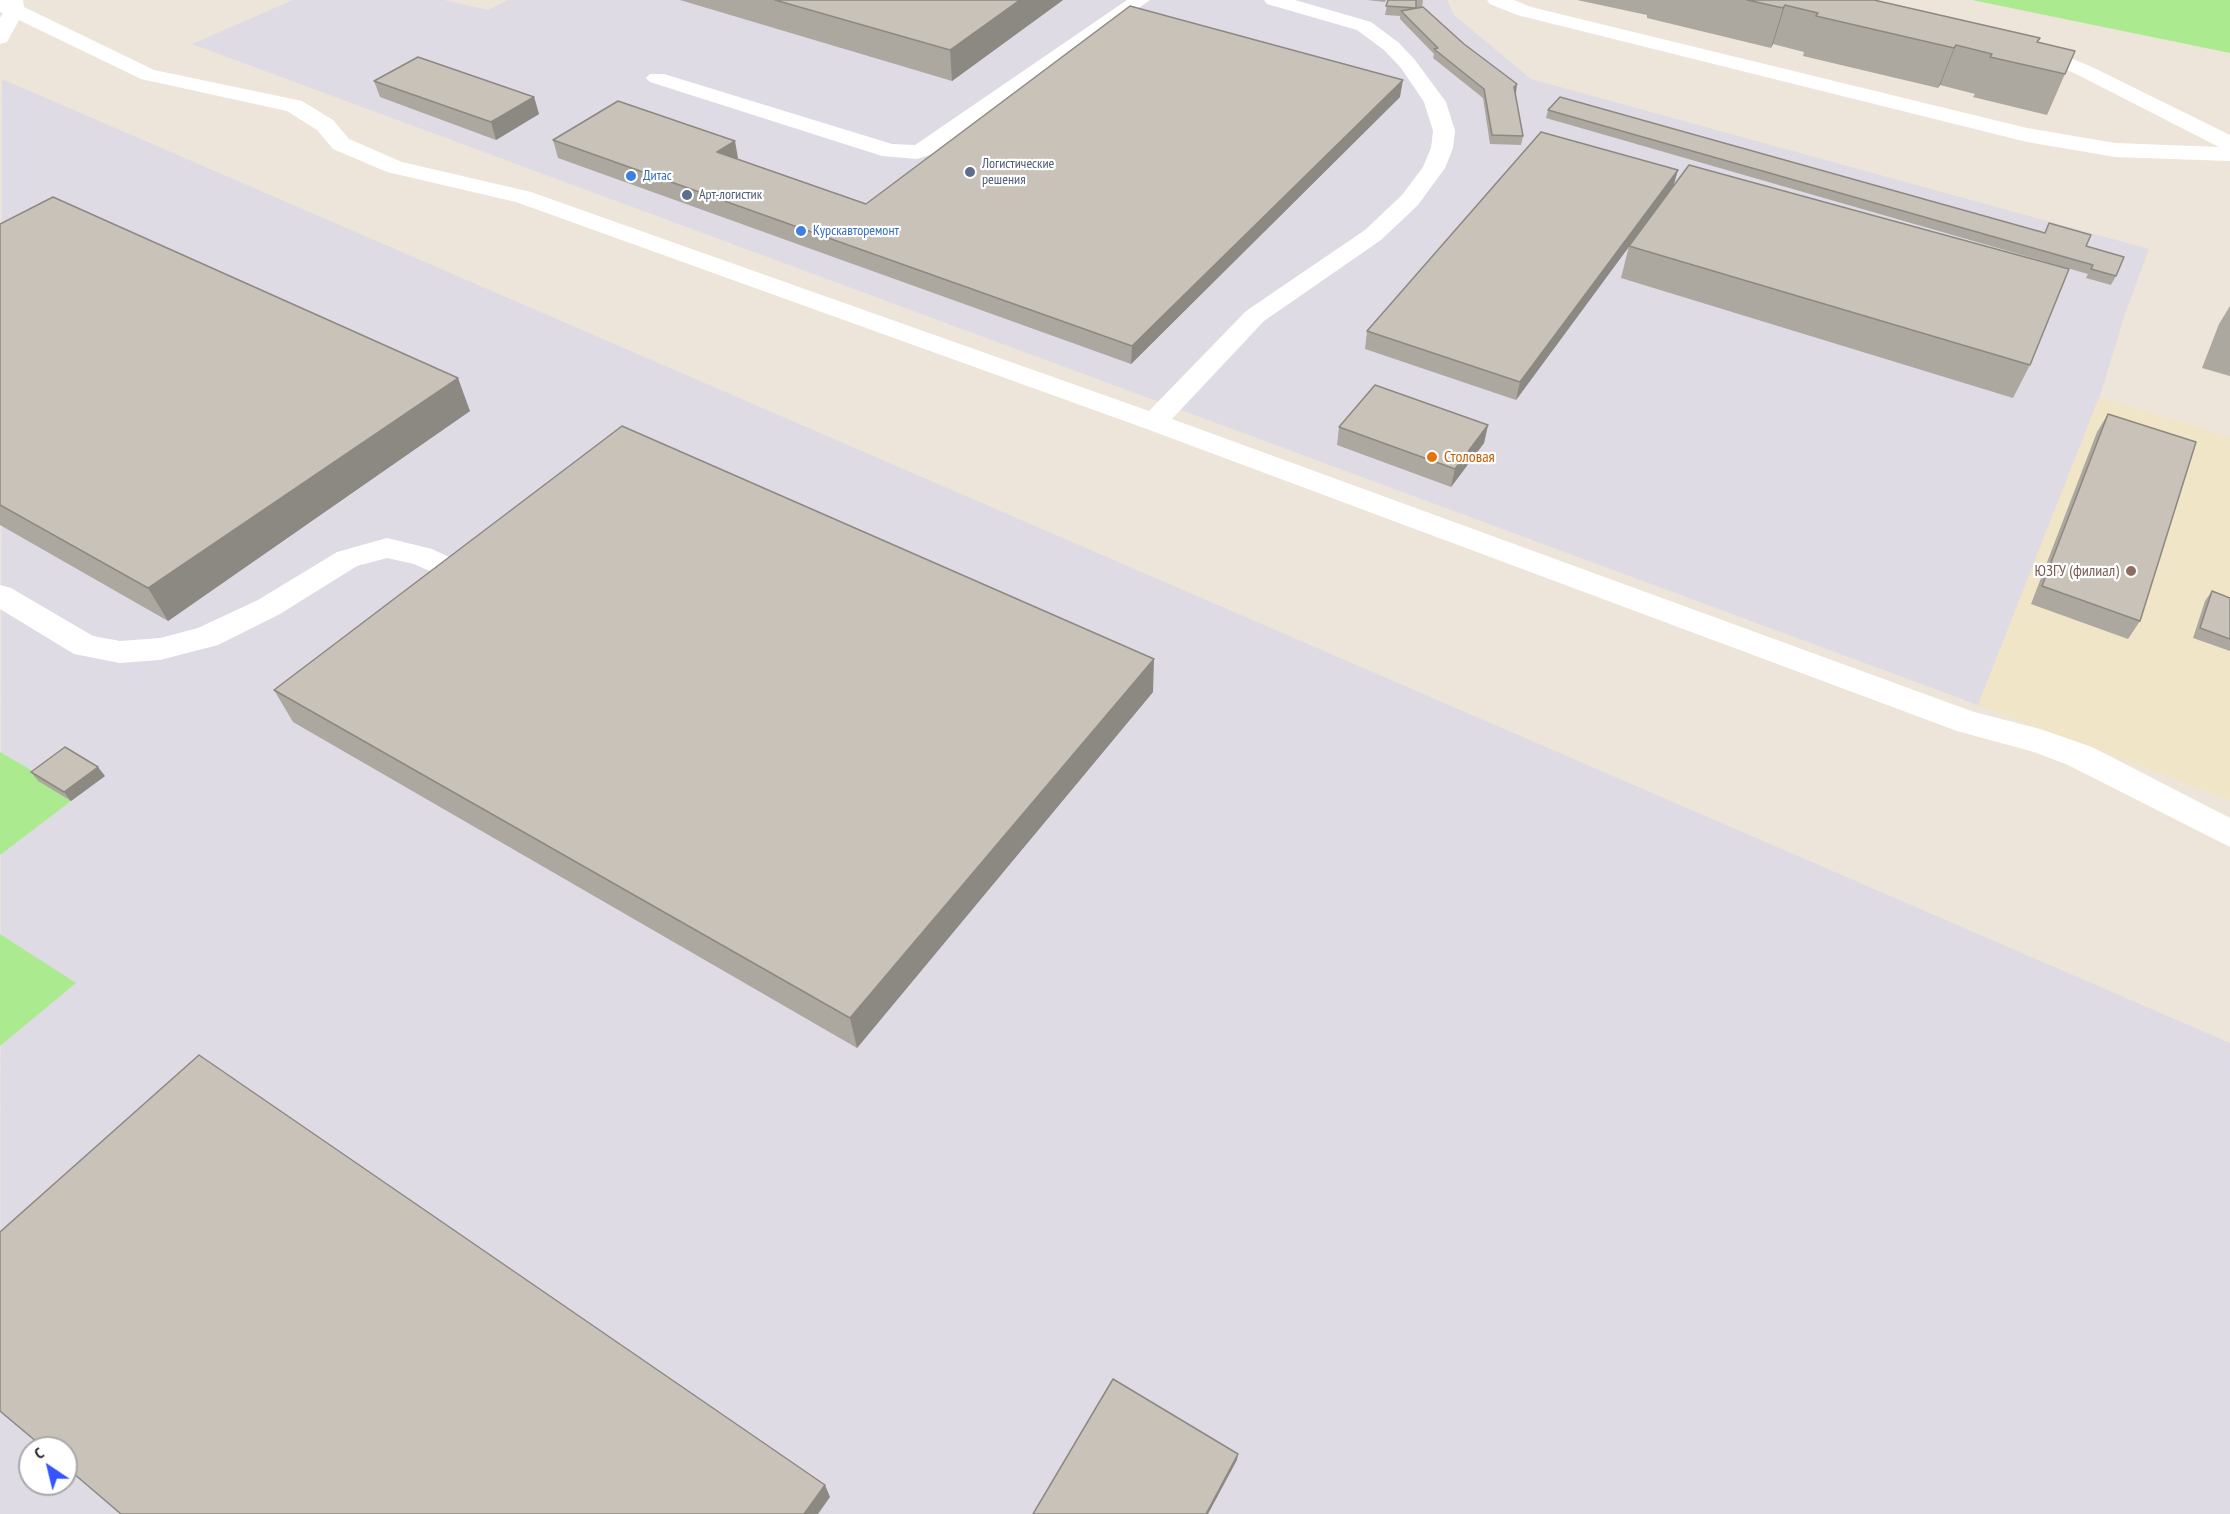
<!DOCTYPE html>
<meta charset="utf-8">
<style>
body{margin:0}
#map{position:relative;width:2230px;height:1514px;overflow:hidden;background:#ede5da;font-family:"PT Sans Narrow",sans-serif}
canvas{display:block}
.north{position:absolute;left:18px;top:1436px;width:60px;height:60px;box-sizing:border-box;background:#fff;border:2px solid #a9a9a9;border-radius:50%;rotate:325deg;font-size:16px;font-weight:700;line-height:24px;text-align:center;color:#292929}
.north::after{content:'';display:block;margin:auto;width:21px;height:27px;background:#3554ff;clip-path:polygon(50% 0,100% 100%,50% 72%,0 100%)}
</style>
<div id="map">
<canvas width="2230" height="1514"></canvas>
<div class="north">С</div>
</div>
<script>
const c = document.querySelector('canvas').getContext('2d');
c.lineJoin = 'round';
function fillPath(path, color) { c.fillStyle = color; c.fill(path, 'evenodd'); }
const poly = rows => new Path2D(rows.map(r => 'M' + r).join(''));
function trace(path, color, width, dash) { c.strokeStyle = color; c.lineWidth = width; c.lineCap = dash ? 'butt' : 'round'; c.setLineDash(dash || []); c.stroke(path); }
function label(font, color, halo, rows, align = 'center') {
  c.font = font + ' "PT Sans Narrow",sans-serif'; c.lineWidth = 4.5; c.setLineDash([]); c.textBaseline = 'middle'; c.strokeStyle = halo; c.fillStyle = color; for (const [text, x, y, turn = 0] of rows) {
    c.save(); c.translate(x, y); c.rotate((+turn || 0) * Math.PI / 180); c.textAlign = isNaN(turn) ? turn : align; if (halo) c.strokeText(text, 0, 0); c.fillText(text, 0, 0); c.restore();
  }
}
fillPath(poly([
 [293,0,444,0,488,10,508,0,1447,0,1454,15,1531,79,2149,249,2124,317,2095,412,1978,705,192,44],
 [2,79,2230,1043,2230,1514,0,1514],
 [30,1448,66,1448,66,1484,30,1484]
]), '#dedbe5');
fillPath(poly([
 [2099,397,2230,437,2230,800,1978,705]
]), '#f1e5c7');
fillPath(poly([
 [1972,0,2230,0,2230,53],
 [0,752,43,777,71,801,0,855],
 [0,934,76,983,0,1046]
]), '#acea90');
fillPath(poly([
 [0,0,23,0,24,7,154,70,302,101,333,120,349,139,402,162,531,192,1149,411,1246,311,1365,230,1402,195,1423,167,1431,148,1433,131,1424,102,1401,68,1384,50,1357,30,1267,4,1264,0,1295,0,1371,22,1398,42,1415,60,1446,102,1455,131,1453,148,1445,168,1418,205,1381,240,1264,321,1172,419,1974,712,2040,729,2092,747,2230,818,2230,847,2068,765,2034,752,1957,731,1144,428,516,202,387,172,333,149,317,130,287,111,141,79,19,20,7,42,0,44,0,18,3,13,0,12,0,0],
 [1127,0,1150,0,933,154,917,159,882,156,650,82,646,78,650,74,664,74,892,144,915,145,1127,0],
 [1487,0,1514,0,1531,7,2027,128,2115,143,2219,147,2076,74,2021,51,2018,47,2021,43,2028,41,2090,66,2230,135,2230,161,2115,157,2027,142,1517,15,1490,4,1487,0],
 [387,538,432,549,485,574,489,581,485,588,474,591,414,564,387,558,357,566,280,614,218,645,160,660,120,663,74,654,0,609,0,585,11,588,93,636,120,641,160,638,198,628,258,600,337,552,387,538]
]), '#fff');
fillPath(poly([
 [680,0,1063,0,952,81],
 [1367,0,1386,0,1385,2],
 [1388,0,1423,0,1422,7,1516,93,1515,94,1523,136,1521,145,1490,144,1483,98,1433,58,1434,54,1400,19,1400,16,1385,15],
 [1577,0,1874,0,2037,42,2075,51,2047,115,1973,97,1975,94,1940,85,1938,88,1803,56,1804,52,1773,44,1771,48,1647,18,1647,15],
 [374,81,534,97,539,114,496,140,380,97],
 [1400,97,1131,364,558,158,553,140,738,158,736,159,866,204],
 [1548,110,2086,246,2116,276,2111,285,2086,278,2088,274,1546,118],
 [1678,170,1673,187,2030,365,2013,398,1621,278,1629,246,1661,203,1516,400,1365,349,1367,331],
 [0,224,470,411,168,621,0,525],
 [2230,306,2230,376,2202,368,2219,324],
 [2108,414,2140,621,2128,639,2031,604,2097,432],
 [1488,425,1484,443,1451,487,1337,445,1339,427],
 [2212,591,2230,598,2230,651,2193,638,2205,601],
 [274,690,1153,692,857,1048,293,722],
 [31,772,105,776,71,801,38,781]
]), '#aca79f');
fillPath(poly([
 [1020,0,1063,0,952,81,950,50],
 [1785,5,1773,44,1771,48,1783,8],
 [1956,45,1940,85,1938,88,1954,48],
 [1403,80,1400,97,1131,364,1132,346],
 [1517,84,1516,93,1512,96,1514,87],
 [534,97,539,114,496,140,491,122],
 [735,141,738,158,720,170,717,152],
 [1678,170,1673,187,1516,400,1520,382],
 [458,378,470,411,168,621,148,588],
 [1488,425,1484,443,1451,487,1455,469],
 [1154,659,1153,692,857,1048,850,1018],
 [98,767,105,776,71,801,64,792],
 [1238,1454,1237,1460,1208,1514,1206,1514],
 [825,1485,830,1497,818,1514,804,1514]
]), '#8c8882');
const building = poly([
 [775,0,1020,0,950,50,775,0],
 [1388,0,1416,0,1416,8,1386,6,1388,0],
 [1747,0,1874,0,2040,38,2037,42,2075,51,2065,74,1990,57,1992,54,1956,45,1954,48,1816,16,1818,13,1785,5,1783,8,1747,0],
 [1130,6,1403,80,1132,346,553,140,618,101,735,141,717,152,866,204,1130,6],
 [1423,7,1464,44,1517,84,1514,87,1523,136,1492,135,1484,89,1434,49,1438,48,1401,11,1423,7],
 [418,57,534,97,491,122,374,81,418,57],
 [1560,97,2045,233,2049,223,2091,235,2086,246,2124,257,2116,276,2091,269,2093,265,1548,110,1560,97],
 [1541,132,1678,170,1520,382,1367,331,1541,132],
 [1689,165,2069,269,2030,365,1629,246,1689,165],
 [53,197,458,378,148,588,0,505,0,224,53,197],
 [1375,385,1488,425,1455,469,1339,427,1375,385],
 [2108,414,2196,442,2140,621,2042,586,2108,414],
 [622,426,1154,659,850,1018,274,690,622,426],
 [2212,591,2230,598,2230,639,2200,628,2212,591],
 [65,747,98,767,64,792,31,772,65,747],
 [199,1055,825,1485,804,1514,121,1514,66,1467,66,1448,44,1448,0,1411,0,1232,199,1055],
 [1113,1379,1238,1454,1206,1514,1033,1514,1113,1379]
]);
fillPath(building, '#c8c2b9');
trace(building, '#8c8882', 1.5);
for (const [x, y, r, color] of [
 [970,172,6,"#5c6f8a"],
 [631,176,6,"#3f7fe0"],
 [687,195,6,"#5c6f8a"],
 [801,231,6,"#3f7fe0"],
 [1432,457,6,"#e8710a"],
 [2131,571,6,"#8d6e63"]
]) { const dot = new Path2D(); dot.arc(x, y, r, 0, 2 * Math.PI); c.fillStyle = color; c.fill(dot); trace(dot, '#fff', 2); }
label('14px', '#4e5e75', '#fff', [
 ["Логистические",982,164],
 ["решения",982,180],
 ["Арт-логистик",699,195]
], 'left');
label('14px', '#366cbe', '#fff', [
 ["Дитас",643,176],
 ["Курскавторемонт",813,231]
], 'left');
label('16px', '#c56008', '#fff', [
 ["Столовая",1444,457]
], 'left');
label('16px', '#785e54', '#fff', [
 ["ЮЗГУ (филиал)",2119,571]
], 'right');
</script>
